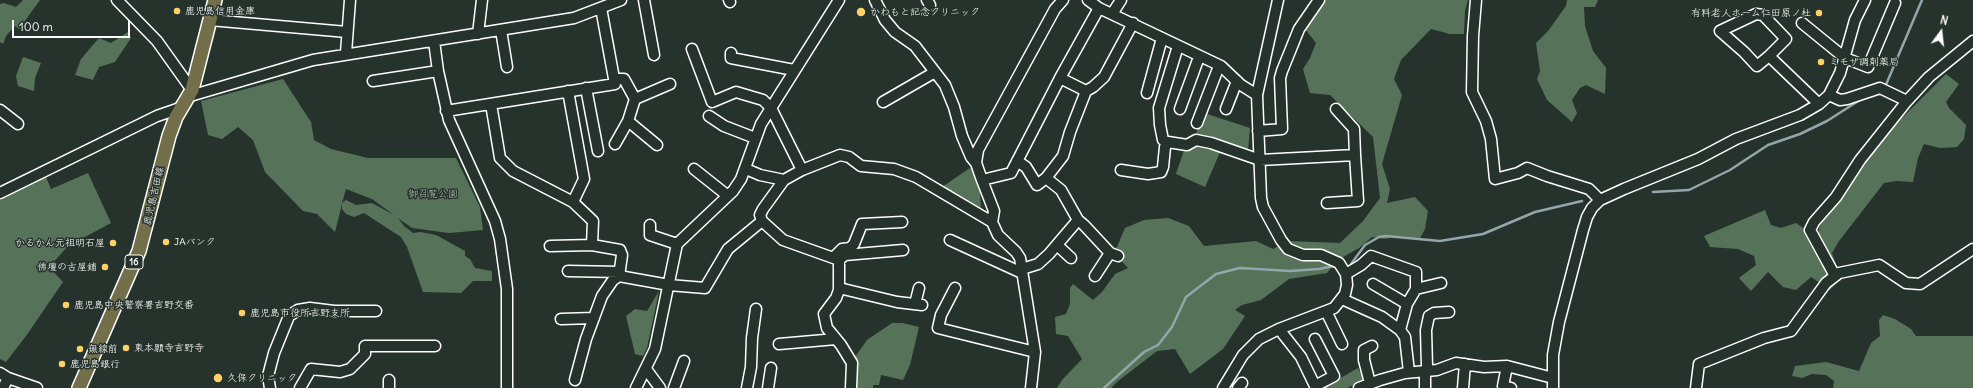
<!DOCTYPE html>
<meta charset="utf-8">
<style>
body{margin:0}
#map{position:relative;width:1973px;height:388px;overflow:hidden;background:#26332d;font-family:Delius,sans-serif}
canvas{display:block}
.north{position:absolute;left:1921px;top:12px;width:40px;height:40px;-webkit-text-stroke:3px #26332d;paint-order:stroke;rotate:15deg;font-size:11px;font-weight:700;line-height:16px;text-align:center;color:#fff}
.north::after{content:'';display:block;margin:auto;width:14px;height:18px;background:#fff;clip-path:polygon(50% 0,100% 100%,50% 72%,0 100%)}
.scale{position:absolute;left:12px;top:20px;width:118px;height:18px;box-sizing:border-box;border:2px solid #fff;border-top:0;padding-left:5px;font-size:12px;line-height:14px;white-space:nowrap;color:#fff;-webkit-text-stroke:3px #26332d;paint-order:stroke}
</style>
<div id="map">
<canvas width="1973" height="388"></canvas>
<div class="north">N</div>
<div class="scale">100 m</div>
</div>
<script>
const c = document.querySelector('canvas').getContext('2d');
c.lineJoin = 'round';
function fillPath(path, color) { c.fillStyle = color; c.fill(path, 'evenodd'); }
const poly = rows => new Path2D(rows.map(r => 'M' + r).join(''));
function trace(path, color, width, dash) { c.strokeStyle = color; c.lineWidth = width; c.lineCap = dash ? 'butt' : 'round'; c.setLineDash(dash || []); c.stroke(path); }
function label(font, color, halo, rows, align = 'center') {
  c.font = font + ' Delius,"Klee One",sans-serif'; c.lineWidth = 3; c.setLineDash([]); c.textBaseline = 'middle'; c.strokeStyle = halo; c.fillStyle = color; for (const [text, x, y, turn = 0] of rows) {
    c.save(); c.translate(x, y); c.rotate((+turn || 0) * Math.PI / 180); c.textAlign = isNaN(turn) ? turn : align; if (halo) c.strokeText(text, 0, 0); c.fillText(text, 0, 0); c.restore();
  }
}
fillPath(poly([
 [23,0,40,0,19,29,15,26,6,36,3,44,0,42,0,4,4,3,16,7],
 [1322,0,1468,0,1465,11,1464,34,1450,34,1431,29,1401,60,1394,79,1402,95,1382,164,1390,189,1387,203,1415,197,1428,211,1425,229,1420,238,1399,236,1385,239,1372,237,1359,248,1338,260,1327,273,1289,279,1261,300,1242,305,1235,310,1245,316,1223,349,1190,374,1175,349,1157,351,1118,381,1111,388,1057,388,1062,380,1082,359,1068,336,1056,334,1055,317,1066,314,1070,304,1070,288,1073,284,1093,300,1102,292,1115,274,1128,268,1111,250,1117,247,1125,228,1144,220,1168,218,1189,226,1204,246,1256,241,1273,249,1288,241,1340,243,1363,221,1380,198,1373,137,1330,95,1310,93,1303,69,1310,58,1316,43,1305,29],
 [1567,0,1598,0,1595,7,1584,7,1585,26,1593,51,1606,68,1605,94,1586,85,1580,88,1572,100,1577,113,1572,122,1547,100,1537,79,1540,71,1536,43,1548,31,1566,6],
 [128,32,131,38,115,62,99,67,93,80,75,75,81,59,99,38,111,43],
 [23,57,41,63,35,78,34,91,18,86,16,76],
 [1946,74,1959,84,1946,102,1949,108,1966,125,1964,139,1957,147,1940,148,1924,144,1918,158,1913,182,1896,181,1884,183,1839,241,1832,253,1841,278,1830,290,1811,277,1796,290,1783,287,1768,272,1751,291,1739,278,1756,265,1754,256,1738,249,1710,247,1704,236,1765,210,1771,225,1781,228,1796,223,1817,238,1820,225,1864,160,1901,119],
 [283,79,311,122,314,140,331,149,368,158,456,158,480,207,483,230,449,233,412,228,398,218,404,226,413,233,421,232,436,235,465,251,465,256,470,259,475,268,492,271,492,281,473,281,461,293,423,292,407,247,401,237,364,213,354,217,346,214,342,209,342,204,335,232,317,214,303,211,265,172,253,140,238,127,222,139,208,135,201,101],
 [346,189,372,199,394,215,372,203,356,205,346,200,342,203],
 [1204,113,1250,128,1248,151,1221,140,1195,136],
 [1186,144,1221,150,1205,187,1176,174],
 [970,168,979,174,981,208,942,187],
 [88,173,111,223,68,246,49,267,63,282,26,336,6,362,0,359,0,200,46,177,51,189],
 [659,291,647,348,643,356,635,354,626,316,635,309,647,311],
 [1883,315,1895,319,1911,329,1916,336,1973,336,1973,388,1833,388,1834,381,1826,375,1812,374,1802,378,1792,376,1795,366,1826,362,1859,371,1871,343,1880,336,1879,320],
 [892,323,903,323,919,327,910,365,903,380,881,375,879,385,873,385,873,388,853,388,855,357,867,340],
 [1358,368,1364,380,1347,388,1323,388]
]), '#56735a');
trace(poly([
 [1885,87,1922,0],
 [1653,192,1689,190,1730,170,1768,145,1800,134,1827,121,1863,98],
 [1351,264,1365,245,1379,237,1386,236,1440,241,1483,234,1535,212,1582,201],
 [1104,388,1144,352,1158,345,1172,327,1186,297,1216,274,1240,268,1290,271,1319,269,1333,266]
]), '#93a6aa', 2.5);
const minor = poly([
 [117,0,157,41,192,90],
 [644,0,654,55],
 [729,0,730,2],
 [875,0,885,20,895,32,915,46,945,85,954,107,962,136,971,157,976,163],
 [927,0,930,5],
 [1088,0,1099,8,1221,66,1241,85,1257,95],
 [1476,0,1473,36,1472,92,1486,121,1491,139,1495,179,1518,173,1527,168,1547,176,1589,189,1600,200],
 [1112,14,1121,0],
 [210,20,347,32],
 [1802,23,1845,58,1868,67,1895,3],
 [501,30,507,67],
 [478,34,482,0],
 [434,41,438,71,449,120,495,221,500,239,507,289,507,388],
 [692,49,712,102,736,92,763,100,771,108,802,170,784,180,763,209,760,215,762,221,783,240,839,260],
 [346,53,350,0],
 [731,53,731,58,794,70],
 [1769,56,1786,39,1763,15,1756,14,1720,31,1744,52,1757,66,1769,56,1819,104],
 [1060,78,1086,91,1093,87,1104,77,1133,23],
 [614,79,624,79,635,99,628,121,615,144],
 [373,81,438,71],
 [586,88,598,151],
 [568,91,584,179,573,202],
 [1147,93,1162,38],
 [1829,95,1840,100,1847,99,1880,88,1907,101],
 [190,96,313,60,574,18,621,0],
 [635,99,670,84],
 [883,102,935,72],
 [491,104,500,158,513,171,573,202,593,221,592,245,620,250,622,255,619,276],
 [1180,109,1199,57],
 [1226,109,1237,81],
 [1336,109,1354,129,1355,155],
 [0,110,18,124],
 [446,111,615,84,601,8],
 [709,116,724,126,755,138],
 [628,121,657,145],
 [1197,123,1219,66],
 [1258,131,1282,129,1280,78,1282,71,1299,29,1319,0],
 [1168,142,1163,140,1160,125,1159,108,1178,46],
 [1017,161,1026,167,1037,185,1046,178,1063,156,1070,132,1086,91],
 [694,169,728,196],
 [746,169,760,175,784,180],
 [802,170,840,155,849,157,861,166,894,169,916,177,992,222],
 [1121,170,1148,174,1161,172,1163,167,1165,147,1168,142,1187,145,1196,140,1211,143,1260,160,1355,155,1358,201,1327,203],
 [1046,178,1061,190,1078,220,1084,225,1110,253,1118,256],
 [982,180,976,163,978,150,1055,9,1063,0],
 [0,193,157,116,183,107],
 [650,225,650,235,677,244],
 [950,240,1022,273],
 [1057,245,1071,258],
 [550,246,592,245],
 [836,255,842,249,850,248,854,244,862,224,902,222],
 [1022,269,1038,264,1049,254,1078,220],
 [568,271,620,272],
 [1346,274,1361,265,1371,256,1416,272,1416,289,1407,304,1400,330],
 [1095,276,1110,253],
 [1835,276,1810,230,1814,222,1836,197,1860,160,1907,101,1929,77,1973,41],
 [1373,284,1407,304],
 [839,288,897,302,922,305],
 [955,288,941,315,938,328,1035,352],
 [1416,289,1441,283],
 [1342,299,1382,317,1400,330,1405,337,1409,372],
 [915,304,919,288],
 [1326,311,1342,344],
 [561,319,594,318],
 [1279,329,1301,357,1316,388],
 [779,344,836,339],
 [1507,366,1503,386,1511,388],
 [646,369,660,388],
 [0,373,8,378,37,388],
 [575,380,586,339,602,296,613,280,619,276,669,285,705,288,728,249,762,221],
 [1370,383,1364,360,1364,350,1372,346],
 [1315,386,1334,376,1315,339],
 [3,388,8,378],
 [270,388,268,376,274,353,289,316,298,310,310,308,334,311,376,311],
 [300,388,311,369,340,372,350,369,365,354,365,346,435,346],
 [389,388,389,380],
 [636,388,655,349,677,244,733,191,741,179,761,124,839,0],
 [674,388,684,361],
 [747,388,751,367,752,338,756,309],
 [768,388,771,368],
 [851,388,852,363,841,345,827,328,824,314,836,298,839,290,839,260,845,255,903,250],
 [1031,388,1035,352,1020,258,1016,252,998,235,992,222,994,211,982,180,1011,173,1060,78,1099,8],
 [1223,388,1243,355,1259,339,1279,329,1334,308,1345,294,1347,285,1346,274,1339,263,1321,255,1303,255,1288,249,1281,240,1263,207,1261,198,1257,95,1278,0],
 [1238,388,1242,383],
 [1359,388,1380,380,1405,373,1437,370,1456,363,1484,367,1507,366,1553,378],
 [1425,388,1425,371,1427,367,1426,330,1429,316,1434,313,1449,312],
 [1463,388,1465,364],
 [1553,388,1553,355,1559,322,1583,230,1587,217,1592,208,1600,200,1624,189,1698,159,1736,139,1800,115,1819,104,1829,95,1840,73,1855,20,1865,0],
 [1696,388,1699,364,1764,338,1791,331,1826,283,1839,273,1879,265,1906,283,1920,284,1973,249]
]);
const major = poly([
 [79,388,139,251,169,136,176,117,192,90,215,0]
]);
trace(minor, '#fff', 13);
trace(major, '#fff', 16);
trace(minor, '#26332d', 10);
trace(major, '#726f4a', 13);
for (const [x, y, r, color] of [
 [177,11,4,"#ffd166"],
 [861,12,5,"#ffd166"],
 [1819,13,4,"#ffd166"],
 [1821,62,4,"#ffd166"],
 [166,242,4,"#ffd166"],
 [113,243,4,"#ffd166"],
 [105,267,4,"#ffd166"],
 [66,305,4,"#ffd166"],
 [242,313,4,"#ffd166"],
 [126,348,4,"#ffd166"],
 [80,349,4,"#ffd166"],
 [62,364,4,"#ffd166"],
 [218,378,5,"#ffd166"]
]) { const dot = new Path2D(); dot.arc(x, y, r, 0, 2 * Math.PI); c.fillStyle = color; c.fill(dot); trace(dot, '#26332d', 1.5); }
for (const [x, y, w] of [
 [134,262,18]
]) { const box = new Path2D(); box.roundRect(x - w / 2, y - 7, w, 14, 3); c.fillStyle = '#26332d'; c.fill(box); trace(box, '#fff', 1); }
label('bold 9px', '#fff', null, [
 ["16",134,262]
]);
label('10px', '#fff', '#26332d', [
 ["鹿児島信用金庫",185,11],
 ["かわもと記念クリニック",870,12],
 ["有料老人ホーム仁田原ノ杜",1811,13,"right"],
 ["ミモザ調剤薬局",1829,62],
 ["JAバンク",174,242],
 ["かるかん元祖明石屋",105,243,"right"],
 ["佛壇の古屋鋪",97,267,"right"],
 ["鹿児島中央警察署吉野交番",74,305],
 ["鹿児島市役所吉野支所",250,313],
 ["東本願寺吉野寺",134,348],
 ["無線前",88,349],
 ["鹿児島銀行",70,364],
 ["久保クリニック",227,378]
], 'left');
label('10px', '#b3c0b5', '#26332d', [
 ["御召覧公園",433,194]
]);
label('10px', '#fff', '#26332d', [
 ["鹿児島吉田線",154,196,-77]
]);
</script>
